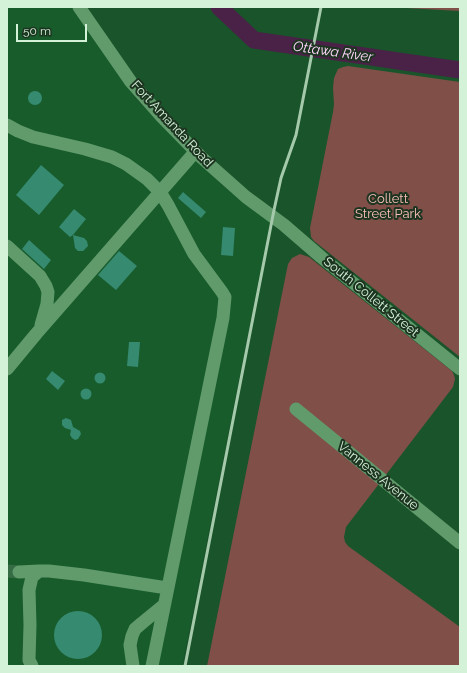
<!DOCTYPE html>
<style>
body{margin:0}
#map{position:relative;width:467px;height:673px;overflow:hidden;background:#1a542a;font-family:Raleway,sans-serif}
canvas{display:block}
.frame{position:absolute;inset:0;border:8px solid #d4f2d8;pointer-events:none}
.scale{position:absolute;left:16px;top:24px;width:71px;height:18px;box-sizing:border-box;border:2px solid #d4f2d8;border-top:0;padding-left:5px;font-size:12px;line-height:14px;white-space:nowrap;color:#d4f2d8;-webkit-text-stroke:3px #1c3420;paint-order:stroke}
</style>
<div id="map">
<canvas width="467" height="673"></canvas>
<div class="frame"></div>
<div class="scale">50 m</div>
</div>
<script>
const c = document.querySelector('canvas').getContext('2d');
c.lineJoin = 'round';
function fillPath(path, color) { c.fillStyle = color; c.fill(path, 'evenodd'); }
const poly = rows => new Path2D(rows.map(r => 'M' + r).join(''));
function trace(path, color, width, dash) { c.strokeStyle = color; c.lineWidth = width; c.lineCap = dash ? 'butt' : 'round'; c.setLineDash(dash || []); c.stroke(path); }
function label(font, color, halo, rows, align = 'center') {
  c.font = font + ' Raleway,sans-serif'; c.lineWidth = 4; c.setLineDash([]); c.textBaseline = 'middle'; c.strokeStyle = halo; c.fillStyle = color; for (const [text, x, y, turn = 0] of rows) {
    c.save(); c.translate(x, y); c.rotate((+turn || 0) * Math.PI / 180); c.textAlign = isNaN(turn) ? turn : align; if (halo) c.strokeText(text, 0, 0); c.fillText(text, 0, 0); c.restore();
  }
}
fillPath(poly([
 [7,7,71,7,137,101,224,187,270,222,182,666,7,666]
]), '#185c2c');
fillPath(poly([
 [388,7,460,7,460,11],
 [348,66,460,82,460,357,314,241,311,237,310,228,333,112,334,104,333,88,334,78,338,69,343,67],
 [300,254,309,257,452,371,454,375,455,379,453,387,346,527,344,537,345,542,348,546,460,627,460,666,207,666,288,264,292,258]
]), '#7f4f48');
trace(poly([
 [219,7,254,40,460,70]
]), '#4a2248', 17);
fillPath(poly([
 '28 98a7 7 0 1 1 14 0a7 7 0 1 1-14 0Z',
 [41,165,64,185,39,215,16,195],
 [183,192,206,212,201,218,178,198],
 [74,209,86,219,73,235,84,238,87,241,88,246,83,251,78,251,75,248,73,235,70,237,59,227],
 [223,227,235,228,233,256,221,255],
 [29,240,51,260,44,269,22,249],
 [119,251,137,266,116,290,98,275],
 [129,342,140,342,138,367,127,366],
 [52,371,65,381,58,390,46,379],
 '94.5 378a5.5 5.5 0 1 1 11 0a5.5 5.5 0 1 1-11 0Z',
 '80.5 394a5.5 5.5 0 1 1 11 0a5.5 5.5 0 1 1-11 0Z',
 [66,418,71,420,73,427,80,431,81,434,78,439,75,440,72,438,70,435,71,430,65,428,62,425,62,420],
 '54 635a24 24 0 1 1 48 0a24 24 0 1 1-48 0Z'
]), '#358a70');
trace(poly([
 [7,571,19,572]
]), '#366c44', 13, [13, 6]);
trace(poly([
 [79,7,131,82,161,116,202,158,246,197,284,225,321,257,460,369],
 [7,125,18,131,33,137,85,149,112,157,126,164,147,179,160,192,168,205,194,254,222,292,225,297,223,318,152,666],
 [7,246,40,276,46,286,48,292,47,304,41,325],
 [7,369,36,334,195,152],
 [296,409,460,543],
 [19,572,39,571],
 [32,666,29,660,30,625,29,590,32,577,39,571,49,571,84,575,167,588],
 [133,666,130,645,132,636,135,629,142,623,164,605]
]), '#619b6c', 13);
trace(poly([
 [185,666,274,210,281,178,296,135,321,7]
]), '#a4c9ab', 3);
label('13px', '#d4f2d8', '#1c3420', [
 ["Fort Amanda Road",172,124,47],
 ["South Collett Street",371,297,39],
 ["Vanness Avenue",378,476,39]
]);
label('13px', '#fac0b7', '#1c3420', [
 ["Collett",388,199],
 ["Street Park",388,214]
]);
label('italic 14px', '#fed4fa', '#1c3420', [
 ["Ottawa River",333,52,8]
]);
</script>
